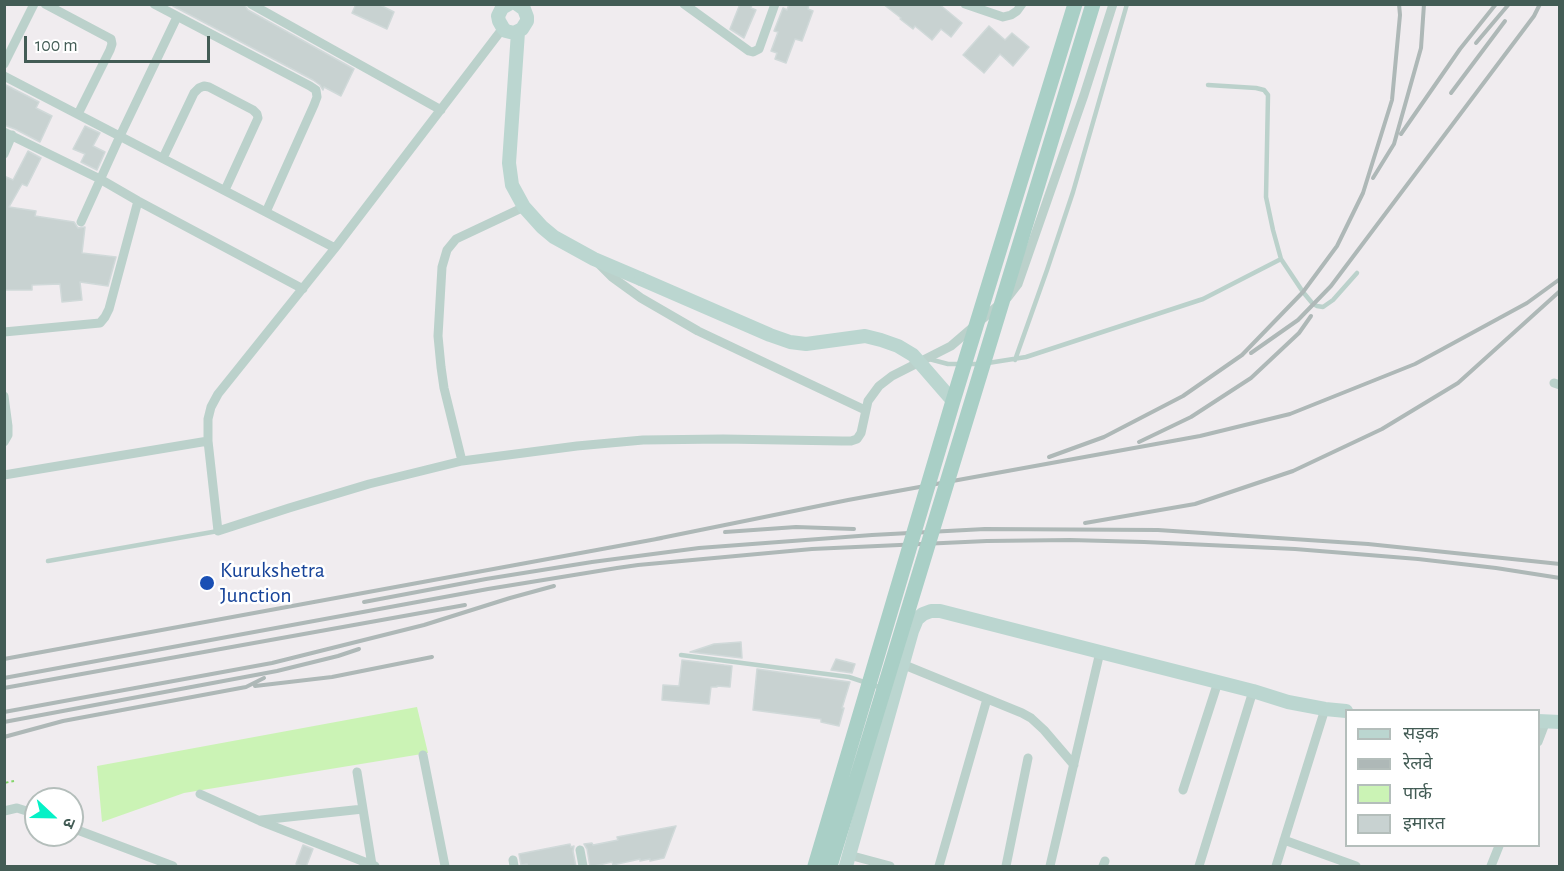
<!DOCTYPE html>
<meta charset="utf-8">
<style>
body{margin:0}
#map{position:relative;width:1564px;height:871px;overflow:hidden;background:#f0ecef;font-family:"Alegreya Sans","Noto Sans Devanagari",sans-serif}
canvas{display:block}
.frame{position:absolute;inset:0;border:6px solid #435c55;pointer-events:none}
.legend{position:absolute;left:1345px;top:709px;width:195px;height:138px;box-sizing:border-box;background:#fff;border:2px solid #b4bebb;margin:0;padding:8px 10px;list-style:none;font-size:18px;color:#435c55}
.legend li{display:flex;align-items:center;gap:12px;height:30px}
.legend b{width:30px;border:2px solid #b4bebb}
.north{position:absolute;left:24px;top:787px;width:60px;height:60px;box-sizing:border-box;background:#fff;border:2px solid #b4bebb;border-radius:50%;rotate:112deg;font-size:16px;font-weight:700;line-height:24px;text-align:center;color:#435c55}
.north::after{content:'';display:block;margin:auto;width:21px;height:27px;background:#05f1c6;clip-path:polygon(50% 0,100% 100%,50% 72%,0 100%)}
.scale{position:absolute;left:24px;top:36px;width:186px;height:27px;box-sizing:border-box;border:3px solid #435c55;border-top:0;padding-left:8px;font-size:18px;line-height:21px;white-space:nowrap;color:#435c55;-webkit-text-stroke:4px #fff;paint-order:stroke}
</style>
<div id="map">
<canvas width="1564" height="871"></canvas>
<div class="frame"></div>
<ul class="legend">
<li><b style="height:8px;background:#bbd6d0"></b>सड़क</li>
<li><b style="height:8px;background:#aeb8b7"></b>रेलवे</li>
<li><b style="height:16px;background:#cbf3b5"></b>पार्क</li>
<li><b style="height:16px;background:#c8d2d1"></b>इमारत</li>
</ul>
<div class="north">उ</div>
<div class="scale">100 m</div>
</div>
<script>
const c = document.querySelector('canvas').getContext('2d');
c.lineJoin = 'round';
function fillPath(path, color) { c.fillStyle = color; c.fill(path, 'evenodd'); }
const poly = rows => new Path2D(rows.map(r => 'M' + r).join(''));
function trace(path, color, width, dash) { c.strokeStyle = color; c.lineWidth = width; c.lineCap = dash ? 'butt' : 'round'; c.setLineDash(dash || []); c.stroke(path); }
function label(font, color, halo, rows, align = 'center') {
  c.font = font + ' "Alegreya Sans",sans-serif'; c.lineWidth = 5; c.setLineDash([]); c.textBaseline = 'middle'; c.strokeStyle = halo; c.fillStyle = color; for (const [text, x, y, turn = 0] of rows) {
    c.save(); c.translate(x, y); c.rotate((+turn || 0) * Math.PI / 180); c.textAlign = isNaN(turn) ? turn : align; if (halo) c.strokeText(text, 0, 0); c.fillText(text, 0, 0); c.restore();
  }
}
fillPath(poly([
 [417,707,428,753,184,793,102,822,97,766]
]), '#cbf3b5');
const building = poly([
 [174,4,244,4,248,10,354,69,341,96,324,87,323,90,320,85,313,80,173,6,174,4],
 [356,4,378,4,394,12,387,29,352,13,356,4],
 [740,4,752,4,751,8,756,10,744,38,730,29,740,4],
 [789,4,809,4,808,9,813,11,802,41,795,39,786,63,775,59,777,53,771,51,778,32,774,31,783,8,787,10,789,4],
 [883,4,939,4,962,23,951,37,941,29,932,40,915,26,913,29,900,19,901,18,883,4],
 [989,26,1005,40,1012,33,1029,47,1013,66,1000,54,984,73,963,55,989,26],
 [4,84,39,102,36,108,52,116,40,142,15,129,4,125,4,84],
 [85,126,100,133,93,146,105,152,97,170,81,162,85,154,73,149,85,126],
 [28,151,41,158,27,186,22,184,9,207,36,211,35,216,74,222,78,228,85,227,82,253,116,257,108,286,80,282,82,300,62,302,60,284,32,285,32,290,4,290,4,176,13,180,28,151],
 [741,642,742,658,690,652,714,644,741,642],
 [836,659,855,664,852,673,831,670,836,659],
 [682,660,732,666,730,687,717,686,717,687,711,687,709,704,662,700,663,685,679,686,682,660],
 [757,669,850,682,842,708,844,708,839,726,821,722,821,719,753,710,757,669],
 [676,826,664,858,650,861,650,859,640,861,640,859,613,865,612,862,590,867,587,849,584,844,592,843,593,845,618,840,617,837,676,826],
 [570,844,571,847,574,846,573,851,576,867,528,867,527,864,521,865,519,854,570,844],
 [303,845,313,849,306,867,296,864,303,845]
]);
fillPath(building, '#c8d2d1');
trace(building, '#d0d9d9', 1.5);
trace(poly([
 [4,783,14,781]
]), '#83d569', 2, [4.5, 3]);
trace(poly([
 [1208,85,1256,88,1264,90,1268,95,1266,197,1273,230,1281,259],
 [929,359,948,364,980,364],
 [1015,360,1047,270,1073,192,1127,4],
 [988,363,1026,357,1203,299,1281,259,1303,292,1313,304,1317,306,1323,307,1333,300,1357,273],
 [48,561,218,531],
 [681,655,849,677,882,688]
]), '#bbd1cb', 4.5);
trace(poly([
 [45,4,111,39,112,44,110,50,78,114],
 [154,4,310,86,316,90,317,97,314,105,266,212],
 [251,4,441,110],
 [684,4,749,51,753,52,759,49,775,4],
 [965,4,1003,17,1011,15,1017,11,1022,4],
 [503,28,335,248,218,394,211,407,208,419,208,441,218,531,289,508,369,484,462,461,577,446,643,440,723,439,842,441,851,441,857,439,861,433,868,401,879,386,892,376,951,346,1008,297,1018,284,1084,95,1113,4],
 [4,64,34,4],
 [4,76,335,248],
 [4,132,100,179,138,201,303,289],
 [4,154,12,135],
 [163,158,194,93,199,88,204,86,209,87,253,110,257,114,258,118,225,190],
 [81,222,120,136,177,17],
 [598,263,612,277,641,298,698,331,865,410],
 [4,332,100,323,105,317,109,309,138,201],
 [1554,383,1560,385],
 [4,396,8,426,8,435,4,442],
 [462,461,444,388,441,367,438,336,442,267,447,250,456,239,524,207],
 [4,475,208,441],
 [902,664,1022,713,1031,718,1044,730,1074,765],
 [1538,742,1546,721],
 [423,755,445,866],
 [357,772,372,865],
 [1183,790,1218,682],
 [200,794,260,821,375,866],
 [4,811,17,808,36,814],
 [261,820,363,809],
 [72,828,173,866],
 [1284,840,1356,866],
 [580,850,583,866],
 [849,855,890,866],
 [513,860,514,866],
 [939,866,987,699],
 [1006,866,1028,758],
 [1050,866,1100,652],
 [1103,866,1105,861],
 [1199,866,1253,691],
 [1276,866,1325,709],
 [1491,866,1499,846]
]), '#bbd1cb', 9);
trace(poly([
 [509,4,502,8,498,16,499,21,503,28,506,31,514,33,522,29,527,21,527,17,524,9,517,4],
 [518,32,509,163,512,185,524,207,542,227,554,237,594,259,641,279],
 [1538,721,1560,722],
 [846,866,912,631,917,619,923,614,931,611,940,611,1100,652,1253,691,1288,702,1325,709,1346,711]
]), '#bbd6d0', 14);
trace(poly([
 [1476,43,1509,4],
 [1451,93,1505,21],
 [1401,134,1460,49,1496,4],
 [1373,178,1394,144,1421,48,1424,4],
 [1251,353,1298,320,1331,286,1534,16,1540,4],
 [1139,442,1191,417,1251,378,1299,333,1311,316],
 [1049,457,1104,437,1183,396,1242,355,1303,292,1337,246,1363,193,1392,100,1400,15,1399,4],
 [1085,523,1195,504,1293,471,1382,429,1458,383,1560,291],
 [725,532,796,527,854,529],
 [656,539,848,500,1200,436,1290,414,1415,364,1527,303,1560,279],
 [364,602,486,579,592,562,699,548,872,535,985,529,1158,530,1368,544,1560,564],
 [4,659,662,538],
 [4,678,488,589,617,568,638,565,812,549,987,541,1070,540,1144,542,1295,549,1418,559,1496,568,1560,578],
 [255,686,332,677,432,657],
 [4,688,465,605],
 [4,712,272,663,424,625,510,598,554,586],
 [4,722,277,671,338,656,359,649],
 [4,737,63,721,246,687,264,678]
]), '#aeb8b7', 4);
trace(poly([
 [641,279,770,335,790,342,806,344,865,336,881,340,898,346,913,355,953,401]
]), '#bbd6d0', 14);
trace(poly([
 [815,866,953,401,1075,4],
 [830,866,1093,4]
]), '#a9cfc6', 15);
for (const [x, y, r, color] of [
 [207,583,8,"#1a4fb4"]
]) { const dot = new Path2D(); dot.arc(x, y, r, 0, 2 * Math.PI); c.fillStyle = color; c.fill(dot); trace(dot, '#fff', 2); }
label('22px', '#164399', '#fff', [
 ["Kurukshetra",220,570],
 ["Junction",220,595]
], 'left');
</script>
